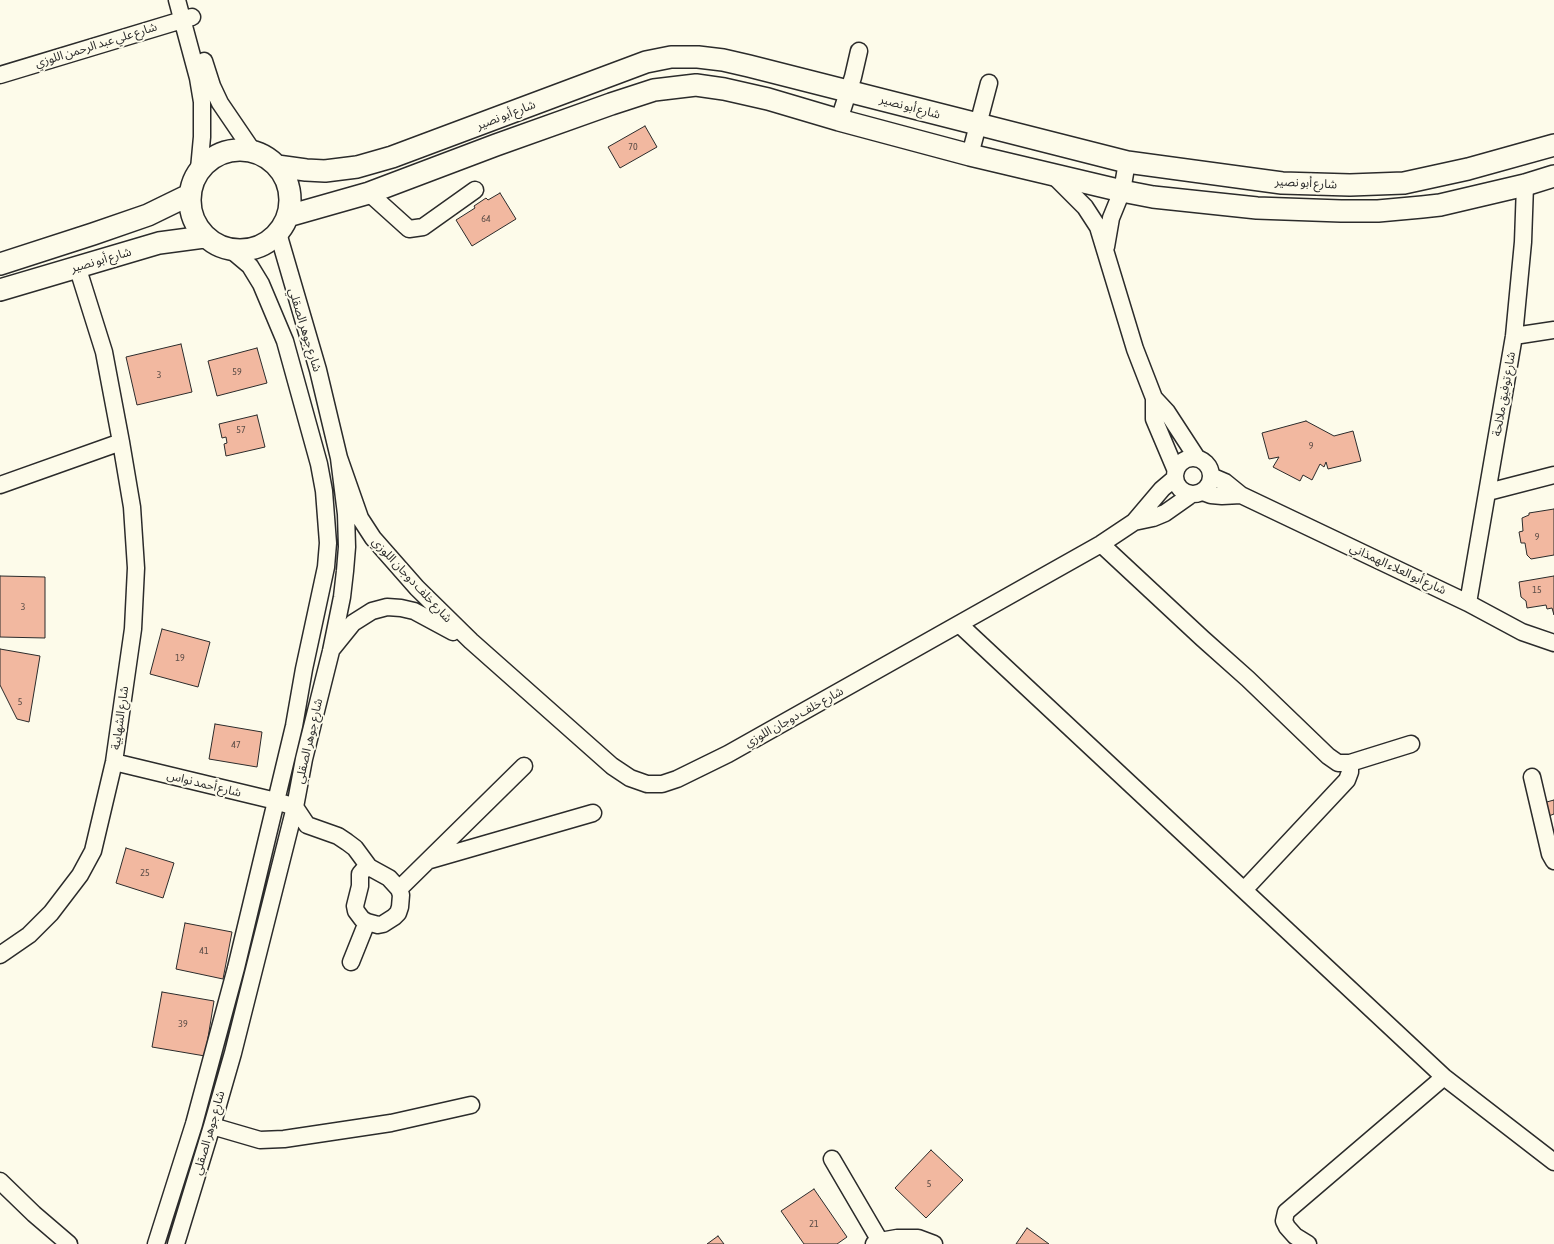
<!DOCTYPE html>
<meta charset="utf-8">
<style>
body{margin:0}
canvas{display:block;background:#fdfbea}
</style>
<canvas width="1554" height="1244"></canvas>
<script>
const c = document.querySelector('canvas').getContext('2d');
c.lineJoin = 'round';
function fillPath(path, color) { c.fillStyle = color; c.fill(path, 'evenodd'); }
const poly = rows => new Path2D(rows.map(r => 'M' + r).join(''));
function trace(path, color, width, dash) { c.strokeStyle = color; c.lineWidth = width; c.lineCap = dash ? 'butt' : 'round'; c.setLineDash(dash || []); c.stroke(path); }
function label(font, color, halo, rows, align = 'center') {
  c.font = font + ' "Asap Condensed","Noto Sans Arabic",sans-serif'; c.lineWidth = 4; c.setLineDash([]); c.textBaseline = 'middle'; c.strokeStyle = halo; c.fillStyle = color; for (const [text, x, y, turn = 0] of rows) {
    c.save(); c.translate(x, y); c.rotate((+turn || 0) * Math.PI / 180); c.textAlign = isNaN(turn) ? turn : align; if (halo) c.strokeText(text, 0, 0); c.fillText(text, 0, 0); c.restore();
  }
}
const building = poly([
 [645,126,657,147,620,168,608,147,645,126],
 [500,193,516,219,472,246,456,220,475,208,474,206,486,198,488,200,500,193],
 [181,344,192,392,137,405,126,357,181,344],
 [257,348,267,383,217,396,208,361,257,348],
 [257,415,265,447,226,456,224,444,227,443,226,437,222,438,219,424,257,415],
 [1306,421,1334,436,1353,431,1361,461,1328,469,1326,462,1324,467,1320,464,1312,480,1303,475,1300,481,1273,467,1279,457,1269,459,1262,433,1306,421],
 [1554,509,1554,555,1531,559,1527,555,1525,543,1521,543,1519,532,1523,531,1522,518,1529,515,1529,513,1554,509],
 [0,576,45,577,45,638,0,637,0,576],
 [1554,576,1554,615,1552,608,1547,609,1546,605,1527,608,1526,601,1521,597,1519,582,1554,576],
 [162,629,210,642,198,687,150,674,162,629],
 [0,649,40,656,29,722,17,719,0,685,0,649],
 [215,724,262,732,257,767,209,759,215,724],
 [1554,800,1554,814,1546,817,1543,803,1554,800],
 [126,848,174,863,163,898,116,883,126,848],
 [185,923,232,932,223,979,176,969,185,923],
 [162,992,214,1001,205,1056,152,1047,162,992],
 [931,1150,963,1180,926,1218,895,1188,931,1150],
 [814,1189,847,1237,837,1244,804,1244,781,1211,814,1189],
 [1027,1228,1049,1244,1016,1244,1027,1228],
 [718,1236,724,1244,707,1244,718,1236]
]);
fillPath(building, '#f2b8a0');
trace(building, '#2b2b2b', 1);
const minor = poly([
 [177,0,198,78,202,102,202,137,199,169],
 [204,61,212,86,220,103,252,150],
 [0,75,192,17],
 [839,120,853,77,859,51],
 [970,155,989,83],
 [1053,175,1085,207,1098,227,1135,349,1154,398,1154,419,1176,471],
 [369,193,409,229,423,227,475,190],
 [1106,247,1111,218,1122,191,1127,162],
 [1514,336,1554,330],
 [1154,398,1167,412,1197,458],
 '1175 476a18 18 0 1 1 36 0a18 18 0 1 1-36 0Z',
 [339,458,360,518,373,538,417,588,471,641,612,766,630,778,647,784,662,784,677,779,728,754,1101,544,1134,522,1162,489,1175,478],
 [1211,476,1225,482,1241,495,1468,603,1522,632,1554,643],
 [0,485,121,442],
 [1203,492,1211,495,1222,496,1241,495],
 [1488,492,1554,475],
 [1134,522,1153,518,1165,513,1192,494],
 [1101,544,1202,638,1248,679,1328,756,1338,763,1350,763,1411,744],
 [1468,603,1514,336,1523,242,1525,185],
 [959,624,1444,1077,1554,1162],
 [332,649,353,623,372,611,387,607,401,608,414,611,453,632],
 [114,762,276,801,295,807,307,825,338,836,347,842,355,848,369,867],
 [1532,777,1550,854,1554,861],
 [430,860,593,813],
 [366,867,369,867,389,878,399,889,401,895,400,907,398,913,394,917,383,924,378,925,367,922,362,919,356,911,355,906,360,886,360,874,366,867],
 [399,889,524,766],
 [1244,890,1347,780,1350,772,1350,763],
 [0,955,29,935,51,913,80,875,93,851,114,762,133,629,136,568,132,507,121,442,104,352,77,266],
 [351,962,367,922],
 [212,1126,260,1140,284,1139,391,1123,471,1105],
 [832,1159,880,1241],
 [0,1181,34,1214,69,1244],
 [156,1244,194,1124,236,968,294,726,304,669,326,567,328,543,324,491,319,464,285,341,261,284,250,266,231,250],
 [176,1244,212,1126,233,1053,295,807,304,759,331,651,342,597,345,571,347,547,346,514,339,458,318,370,278,233],
 [874,1244,880,1241,897,1238,918,1238,934,1244],
 [1308,1244,1295,1236,1287,1227,1284,1221,1286,1212,1444,1077]
]);
const major = poly([
 '190 200a50 50 0 1 1 100 0a50 50 0 1 1-100 0Z',
 [277,166,306,170,325,171,357,167,392,157,646,62,671,57,698,57,723,60,749,66,1127,162,1282,183,1350,185,1404,183,1468,169,1554,145],
 [288,216,369,193,496,145,611,104,654,90,696,85,724,89,768,99,839,120,970,155,1122,191,1153,197,1257,208,1341,211,1378,211,1422,207,1440,205,1525,185,1554,176],
 [0,264,93,234,148,215,189,195],
 [0,290,159,243,204,237]
]);
trace(minor, '#2b2b2b', 19);
trace(major, '#2b2b2b', 24);
trace(minor, '#fdfbea', 16);
trace(major, '#fdfbea', 21);
label('10px', '#5d4e48', null, [
 ["70",633,147],
 ["64",486,219],
 ["59",237,372],
 ["3",159,375],
 ["57",241,430],
 ["9",1311,446],
 ["9",1537,537],
 ["15",1537,590],
 ["3",23,607],
 ["19",180,658],
 ["5",20,702],
 ["47",236,745],
 ["25",145,873],
 ["41",204,951],
 ["39",183,1024],
 ["5",929,1184],
 ["21",814,1224]
]);
label('12px', '#2b2b2b', '#fdfbea', [
 ["شارع علي عبد الرحمن اللوزي",96,45,-17],
 ["شارع أبو نصير",910,107,15],
 ["شارع أبو نصير",506,115,-21],
 ["شارع أبو نصير",1306,183,3],
 ["شارع أبو نصير",101,260,-16],
 ["شارع جوهر الصقلي",305,330,73],
 ["شارع توفيق ملالحة",1504,394,-80],
 ["شارع أبو العلاء الهمذاني",1398,569,25],
 ["شارع خلف دوجان اللوزي",412,580,47],
 ["شارع خلف دوجان اللوزي",794,717,-29],
 ["شارع الشهابية",120,718,-82],
 ["شارع جوهر الصقلي",309,741,-77],
 ["شارع أحمد نواس",204,784,14],
 ["شارع جوهر الصقلي",209,1133,-74]
]);
</script>
